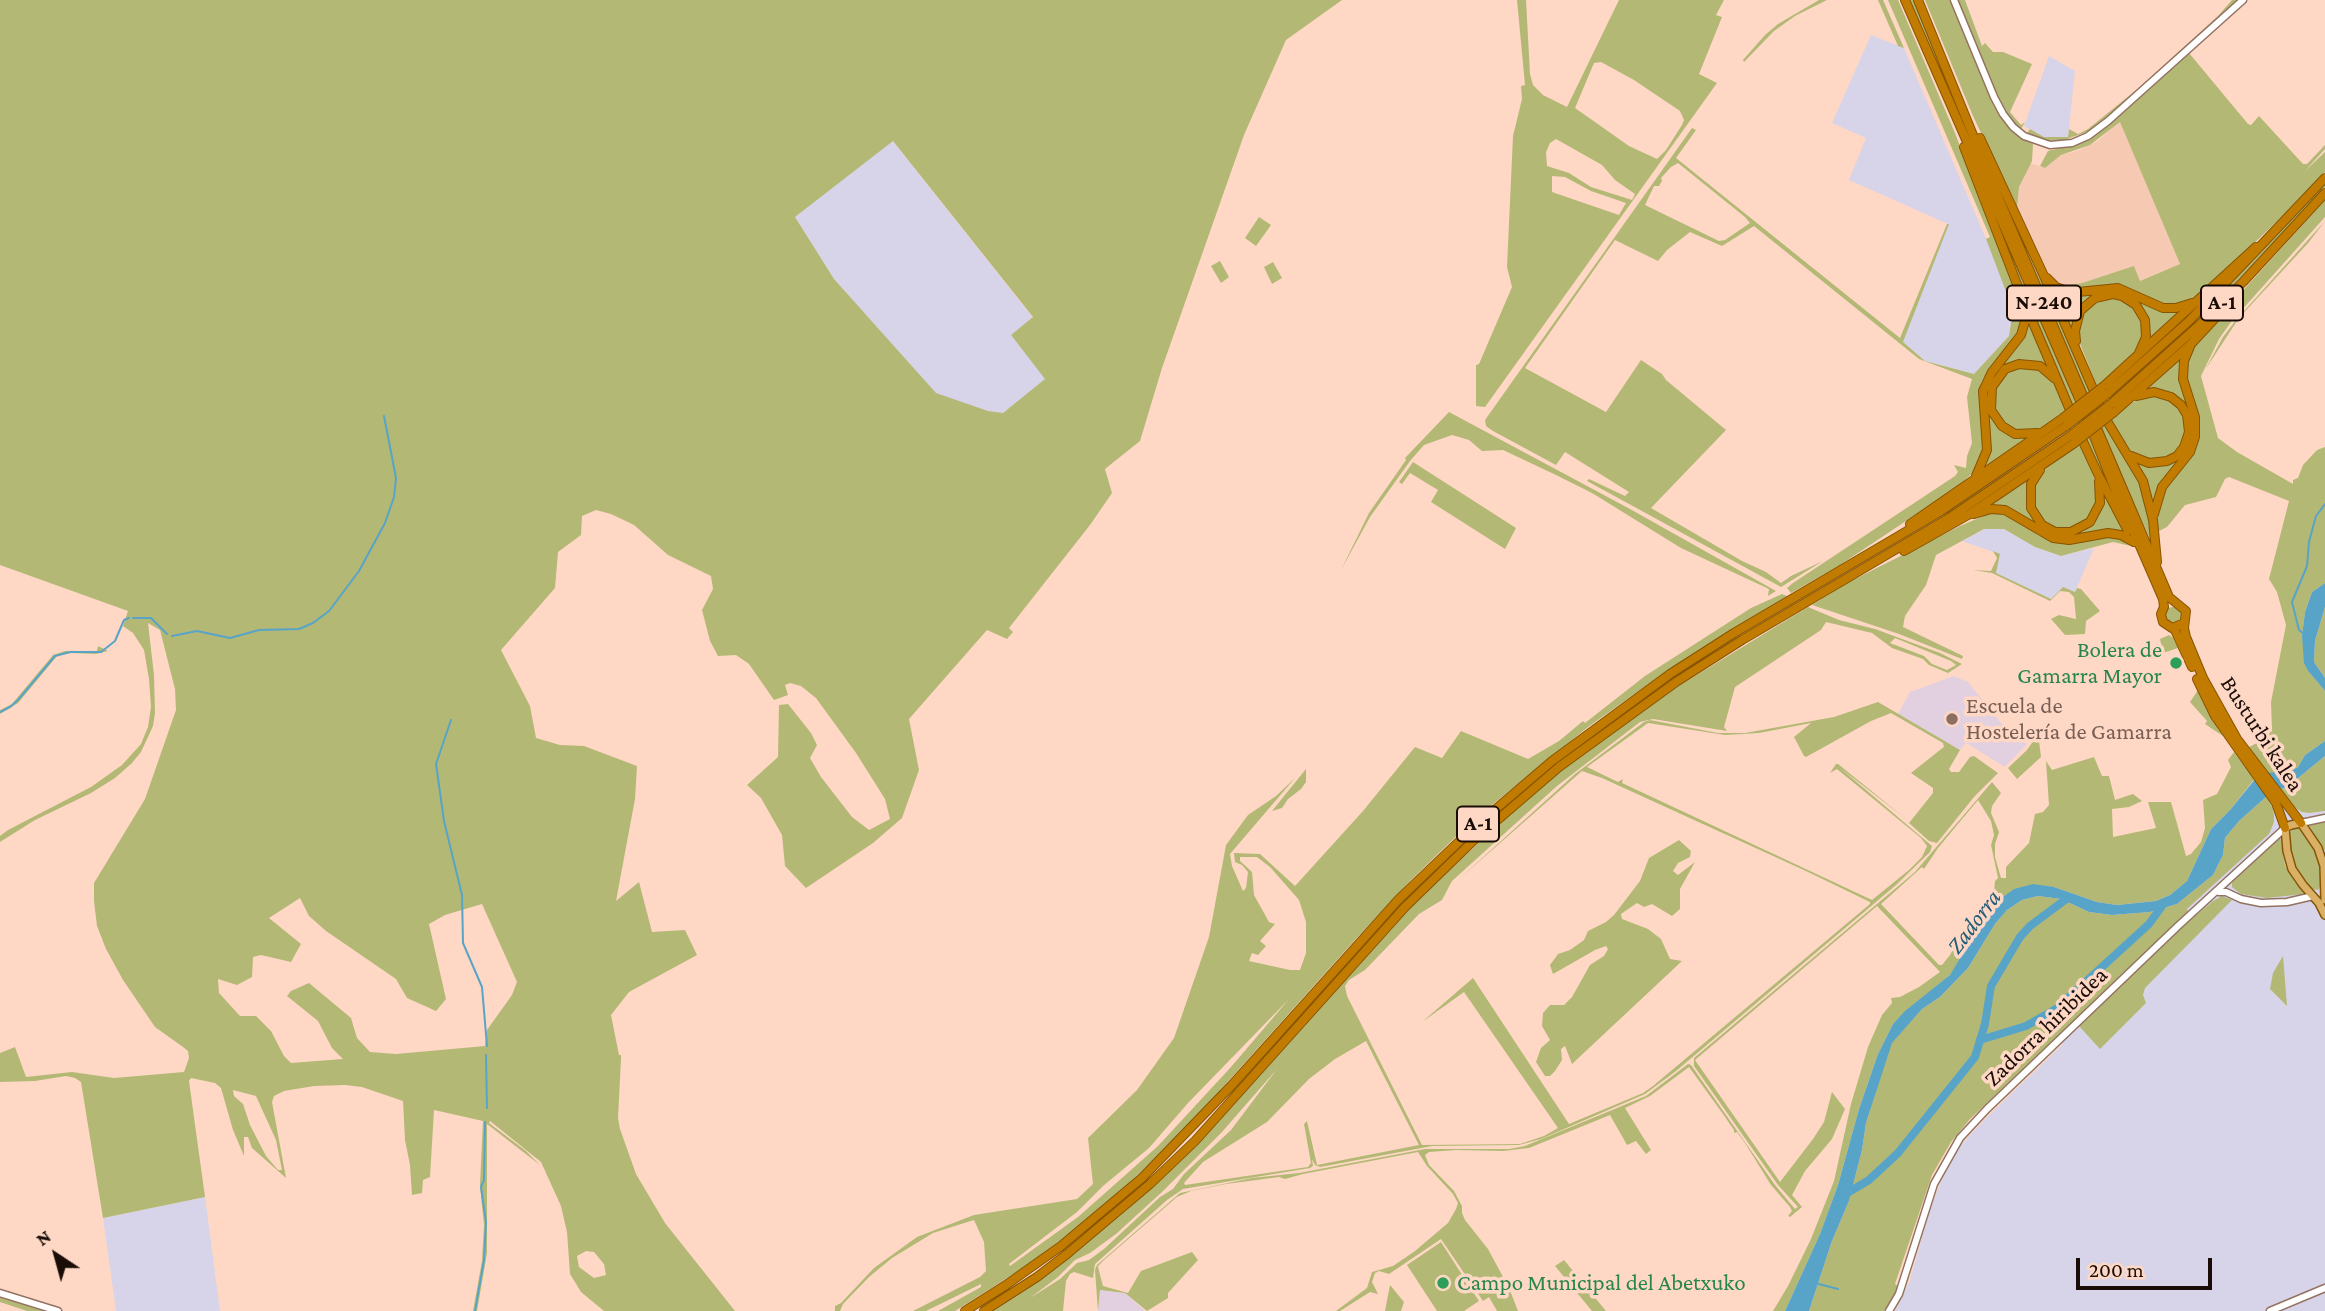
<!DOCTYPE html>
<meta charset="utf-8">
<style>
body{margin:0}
#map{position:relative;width:2325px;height:1311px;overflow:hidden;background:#fed8c5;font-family:"Crimson Pro",serif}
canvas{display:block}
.north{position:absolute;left:21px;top:1220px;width:70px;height:70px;-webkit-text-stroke:5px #fed8c5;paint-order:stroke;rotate:324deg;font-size:19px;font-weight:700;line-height:28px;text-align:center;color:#1a0d07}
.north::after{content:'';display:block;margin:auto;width:24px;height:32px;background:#1a0d07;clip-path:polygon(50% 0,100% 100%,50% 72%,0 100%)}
.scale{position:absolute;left:2076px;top:1258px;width:136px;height:32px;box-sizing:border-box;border:4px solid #1a0d07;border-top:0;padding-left:9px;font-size:21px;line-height:24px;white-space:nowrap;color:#1a0d07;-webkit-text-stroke:5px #fed8c5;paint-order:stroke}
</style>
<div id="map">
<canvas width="2325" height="1311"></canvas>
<div class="north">N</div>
<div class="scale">200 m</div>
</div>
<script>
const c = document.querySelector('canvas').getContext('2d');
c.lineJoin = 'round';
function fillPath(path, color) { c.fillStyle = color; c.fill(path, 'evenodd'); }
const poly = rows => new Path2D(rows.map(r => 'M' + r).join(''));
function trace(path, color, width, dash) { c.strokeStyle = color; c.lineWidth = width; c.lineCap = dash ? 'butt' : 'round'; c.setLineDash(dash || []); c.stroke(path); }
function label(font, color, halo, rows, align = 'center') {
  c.font = font + ' "Crimson Pro",serif'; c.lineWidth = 7; c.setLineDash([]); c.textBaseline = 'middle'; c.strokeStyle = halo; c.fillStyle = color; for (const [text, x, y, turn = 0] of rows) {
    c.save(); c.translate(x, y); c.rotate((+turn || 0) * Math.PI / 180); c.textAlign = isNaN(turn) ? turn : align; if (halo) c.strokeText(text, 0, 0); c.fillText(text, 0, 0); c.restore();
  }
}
fillPath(poly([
 [2120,121,2180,264,2140,281,2134,267,2082,283,2066,286,2058,284,2045,270,2017,210,2019,187,2030,163,2045,168,2061,155,2077,151,2098,141]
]), '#f6c9b3');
fillPath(poly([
 [1871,35,1904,48,1999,269,2013,310,2009,336,1974,374,1925,361,1903,342,1948,224,1849,180,1866,138,1832,123],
 [2049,56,2075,71,2068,137,2044,137,2024,126],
 [892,140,1033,318,1011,335,1046,379,1003,413,988,411,936,394,834,279,795,217],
 [1985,529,2004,529,2035,547,2061,556,2094,548,2075,592,2063,587,2051,599,1996,573,1999,554,1962,541],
 [2280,789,2291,805,2302,812,2309,813,2325,811,2325,1311,1895,1311,1910,1280,1928,1216,1941,1181,1960,1146,1987,1117,2063,1044,2054,1039,2188,912,2187,909,2268,834,2272,807,2266,797],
 [205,1197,220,1311,116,1311,103,1218]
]), '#d7d4e9');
fillPath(poly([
 [1954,676,1968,682,2001,723,2027,744,2005,767,1966,743,1960,750,1898,714,1910,692],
 [1100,1290,1125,1293,1145,1311,1098,1311]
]), '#e2d0e1');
fillPath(poly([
 [0,0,1342,0,1286,40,1244,135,1162,368,1140,441,1105,469,1112,493,1090,525,1009,628,1013,632,1007,639,987,630,909,719,919,770,902,818,873,843,806,888,785,866,782,835,761,798,747,785,778,757,779,705,788,704,811,733,817,745,810,758,821,777,852,817,869,830,890,819,885,799,856,753,816,698,801,686,790,683,785,685,788,695,774,700,749,664,736,655,718,656,710,641,702,610,713,589,711,576,668,555,634,525,611,514,596,510,582,516,581,535,558,552,555,588,501,650,530,706,536,738,560,745,584,746,637,766,635,799,616,901,639,882,652,932,685,930,697,955,629,992,611,1015,619,1055,621,1055,621,1059,618,1118,620,1129,636,1174,665,1223,735,1311,604,1311,581,1292,570,1274,567,1232,561,1206,541,1162,490,1121,489,1123,526,1151,540,1165,487,1124,487,1253,477,1311,473,1311,482,1261,484,1225,480,1185,483,1121,434,1110,430,1177,423,1180,422,1193,412,1195,410,1165,405,1140,403,1101,362,1087,345,1085,314,1086,284,1091,274,1096,272,1102,286,1178,252,1148,248,1137,244,1137,244,1156,233,1130,221,1088,215,1083,191,1078,189,1081,205,1197,103,1218,81,1082,75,1078,66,1076,35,1081,0,1082,0,1053,15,1047,26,1077,72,1072,114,1078,184,1072,189,1058,188,1051,183,1047,155,1027,123,980,106,949,97,926,94,901,94,883,145,799,176,710,175,689,160,630,148,623,154,675,155,713,153,726,141,752,132,763,115,778,91,793,35,820,0,842,0,836,8,830,91,787,122,765,141,744,148,727,151,707,149,679,144,650,133,633,123,626,128,611,0,565],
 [893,141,1033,317,1011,335,1045,379,1003,413,988,411,936,393,834,279,795,217],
 [300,898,309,916,326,931,396,979,407,998,436,1011,446,999,429,924,445,915,482,904,517,982,512,995,487,1030,485,1046,396,1054,370,1052,357,1038,351,1018,309,983,291,991,287,996,318,1021,332,1048,343,1059,291,1063,284,1056,271,1031,256,1016,240,1016,219,993,218,979,237,985,252,977,253,957,261,955,291,962,301,944,269,918],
 [233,1090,256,1096,276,1140,282,1170,278,1170,266,1156,250,1125,243,1104,234,1096],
 [586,1251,594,1252,604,1264,606,1275,594,1278,579,1267,577,1256],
 [1517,0,1526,0,1530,74,1533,85,1543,95,1567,107,1619,0,1724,0,1716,15,1722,17,1699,74,1717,83,1485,407,1476,406,1476,365,1479,364,1512,287,1507,267,1513,136,1522,99,1521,86,1525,85],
 [1601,62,1634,80,1680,111,1684,120,1682,125,1666,150,1657,159,1629,146,1575,108,1594,63],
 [1556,139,1602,165,1615,180,1635,194,1632,200,1591,187,1569,173,1547,166,1546,152,1550,143],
 [1552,176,1565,177,1591,191,1626,203,1619,215,1552,192],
 [1819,0,1827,0,1795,16,1774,31,1744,62,1743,60,1765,35,1778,24],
 [1878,0,1883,0,1904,48,1898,46],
 [1888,0,1898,0,1955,133,2019,302,2022,317,2020,329,2008,349,1987,372,1981,383,1979,397,1984,451,1976,470,1957,487,1840,565,1791,593,1787,588,1793,583,1955,476,1958,472,1954,465,1966,468,1967,456,1972,443,1967,397,1972,379,1919,359,1754,226,1722,246,1690,232,1667,250,1658,261,1615,240,1525,368,1606,412,1641,360,1662,374,1666,380,1726,430,1651,508,1742,561,1766,572,1781,583,1791,576,1823,561,1781,587,1587,481,1589,479,1625,496,1629,492,1565,452,1556,465,1493,431,1486,426,1485,420,1692,128,1696,130,1676,158,1900,338,1947,224,1949,224,1903,342,1925,361,1974,374,2009,336,2013,310,1986,239,1990,237],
 [1678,163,1745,217,1750,223,1725,240,1719,241,1645,205,1654,186,1659,186,1662,181,1661,178,1671,167],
 [1910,0,1915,0,1942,69,1935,58],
 [1925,0,1950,0,1995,106,2007,125,2019,136,2033,144,2032,161,2019,187,2017,209,1973,116],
 [1957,0,1965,0,1982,46,1985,43,1993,52,2003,52,2032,64,2010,112,2021,125,2025,122,2021,129,2012,120,1997,97],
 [2232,0,2236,0,2235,4,2110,116,2089,131,2061,141,2043,140,2027,133,2030,129,2044,137,2068,137,2069,129,2078,134,2088,129,2140,87,2218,16],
 [2219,24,2189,53,2248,124,2251,125,2259,116,2303,164,2307,164,2325,145,2325,149,2305,171,2325,152,2325,172,2296,203,2201,294,2187,302,2177,305,2162,304,2132,289,2114,284,2084,289,2065,288,2058,284,2066,286,2082,283,2134,266,2140,281,2180,264,2120,122,2090,145,2061,155,2045,168,2040,166,2048,151,2081,143,2098,132],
 [2325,183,2325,188,2205,315,2112,399,2110,397,2203,313],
 [1987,199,2076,400,2118,505,2091,455,2004,246],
 [2325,200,2325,217,2231,322,2219,339,2201,376,2218,438,2237,452,2293,484,2293,480,2298,478,2303,465,2317,450,2325,447,2325,583,2312,592,2305,612,2302,636,2308,671,2325,691,2325,741,2305,755,2298,767,2289,773,2259,773,2230,810,2211,829,2187,881,2170,895,2156,901,2117,905,2097,902,2054,887,2014,889,1950,975,1893,1024,1878,1054,1859,1109,1838,1185,1820,1234,1785,1311,1773,1311,1788,1286,1811,1239,1834,1181,1851,1104,1868,1047,1882,1015,1892,1003,1891,998,1900,997,1919,987,1940,972,1877,906,1695,1060,1780,1182,1813,1139,1824,1122,1832,1092,1845,1109,1832,1139,1805,1171,1792,1195,1802,1207,1790,1217,1788,1216,1792,1211,1790,1207,1771,1185,1745,1143,1737,1132,1734,1133,1734,1130,1723,1114,1689,1067,1650,1096,1625,1108,1651,1150,1646,1154,1636,1141,1627,1145,1610,1115,1529,1148,1503,1151,1456,1150,1429,1152,1425,1155,1429,1165,1454,1191,1462,1206,1462,1213,1465,1220,1488,1249,1509,1288,1518,1311,1497,1311,1489,1297,1483,1301,1441,1239,1389,1274,1379,1271,1375,1273,1372,1282,1378,1294,1370,1292,1340,1311,1336,1311,1367,1288,1372,1272,1393,1266,1415,1251,1448,1223,1456,1209,1458,1203,1453,1194,1427,1166,1418,1152,1303,1174,1285,1179,1279,1177,1226,1184,1191,1191,1177,1197,1104,1260,1098,1266,1099,1271,1103,1286,1128,1293,1141,1271,1192,1252,1198,1260,1168,1293,1168,1298,1147,1311,1125,1293,1100,1290,1098,1311,1095,1270,1097,1265,1180,1193,1252,1178,1299,1173,1425,1149,1509,1149,1525,1146,1646,1096,1688,1064,1691,1065,1775,1185,1795,1209,1798,1207,1778,1185,1694,1066,1694,1058,1915,872,1992,782,2001,793,1992,806,1991,813,1999,832,1995,844,1995,857,2001,878,2006,878,2006,867,2029,843,2035,814,2043,812,2049,805,2046,761,2052,770,2094,757,2102,776,2109,776,2115,800,2133,794,2142,801,2129,807,2112,809,2113,837,2156,828,2148,802,2171,802,2186,856,2191,854,2201,842,2205,828,2203,800,2217,794,2231,767,2228,760,2234,752,2245,767,2255,756,2249,747,2257,743,2272,731,2271,702,2286,625,2277,592,2269,579,2289,501,2229,477,2225,479,2216,497,2185,505,2167,527,2157,532,2157,511,2161,498,2167,485,2190,457,2196,448,2198,436,2196,412,2185,371,2189,355,2200,338],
 [1978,800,1991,821,1994,835,1991,845,1998,878,1995,881,1994,892,1974,913,1963,940,1955,946,1950,955,1942,965,1939,965,1881,904,1922,867,1924,869,1938,848],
 [1259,217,1271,225,1256,246,1245,238],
 [2013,217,2139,477,2148,507,2151,541,2109,448],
 [2325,221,2309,242,2239,318,2205,370,2223,337,2236,320],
 [1220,261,1229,277,1221,283,1211,266],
 [1273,262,1282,278,1272,284,1264,267],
 [2053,288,2112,289,2148,304,2184,310,2147,345,2148,329,2134,300,2093,296,2077,312,2072,331],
 [2108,297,2118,298,2134,307,2142,321,2143,335,2135,353,2128,361,2097,386,2078,339,2080,318,2086,307,2092,302],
 [2028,321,2049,368,2033,361,2014,362,1989,388,1987,404,1992,418,2000,428,2014,435,2029,439,1983,470,1985,394,1995,371,2017,347],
 [2183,356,2192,415,2191,443,2158,489,2153,502,2146,479,2138,464,2151,466,2165,465,2189,440,2181,401,2145,391],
 [2021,367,2042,371,2048,376,2055,384,2067,410,2053,421,2032,432,2023,432,2007,426,1995,412,1994,391,2003,376],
 [2149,396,2158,396,2173,401,2184,416,2185,435,2179,449,2172,456,2154,461,2131,453,2124,444,2109,420,2133,402],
 [1449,412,1630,509,1776,591,1768,596,1769,589,1681,548,1592,493,1556,475,1503,450,1482,451,1469,440,1452,435,1424,445,1410,461,1370,517,1341,570,1369,513,1406,460,1405,458],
 [2080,443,2094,477,2097,487,2096,508,2086,522,2070,529,2055,528,2044,522,2035,511,2032,491,2035,484,2040,474,2053,462],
 [1413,462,1516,528,1505,549,1431,502,1438,490,1410,473,1402,484,1399,482],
 [2030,479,2027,501,2037,523,2074,534,2084,531,2091,525,2101,511,2104,492,2129,536,2057,538,2018,513,1988,507],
 [2002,513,2019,521,2038,535,2055,542,2070,543,2109,536,2118,538,2131,546,2113,542,2061,556,2035,547,2004,529,1984,529,1936,555,1926,585,1905,616,1903,627,1963,656,1962,659,1899,634,1812,605,1849,582,1960,526,1988,514],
 [1993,551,2000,554,1996,573,2051,599,2063,587,2075,592,2077,588,2081,589,2100,611,2086,621,2085,634,2065,635,2051,619,2059,615,2076,619,2074,597,2069,592,2060,591,2050,601,1992,573,1973,570,1991,571,1997,558],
 [1782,594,1787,596,1654,680,1588,727,1472,821,1411,880,1353,942,1188,1126,1111,1201,1081,1225,1029,1264,955,1311,938,1311,981,1287,981,1284,926,1311,913,1311,980,1277,986,1271,984,1242,974,1220,958,1225,933,1233,892,1258,869,1277,843,1304,840,1311,835,1311,835,1306,841,1303,874,1268,917,1237,974,1215,1077,1199,1093,1184,1088,1138,1137,1090,1174,1038,1209,937,1226,845,1248,815,1276,796,1295,778,1230,854,1232,866,1243,891,1246,888,1248,872,1242,865,1235,862,1234,853,1260,854,1295,886,1363,811,1415,747,1442,758,1461,731,1528,759,1559,741,1583,721,1585,723,1645,676,1751,608],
 [1240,857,1257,857,1270,867,1299,900,1306,922,1306,953,1300,970,1290,970,1249,961,1252,953,1258,955,1266,946,1260,941,1275,924,1269,922,1254,895,1252,872,1240,861],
 [1289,999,1231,1067,1158,1146,1078,1217,1010,1266,1009,1264,1077,1212,1103,1186,1149,1148,1188,1103],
 '2165 615a8 8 0 1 1 16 0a8 8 0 1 1-16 0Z',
 [1808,607,1839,620,1875,629,1940,653,1962,664,1948,673,1929,665,1923,659,1892,648,1872,633,1826,622,1821,630,1735,687,1724,727,1727,731,1653,719,1640,722,1557,786,1452,881,1442,900,1419,914,1365,970,1349,980,1345,986,1347,996,1422,1145,1520,1144,1544,1136,1558,1128,1464,992,1422,1022,1473,978,1569,1124,1643,1093,1653,1086,1870,904,1870,902,1806,871,1602,778,1582,771,1458,880,1575,774,1644,722,1650,720,1718,733,1745,733,1834,717,1878,702,1960,750,1949,769,1951,772,1959,772,1970,757,1974,756,1998,773,1974,797,1937,843,1929,841,1909,823,1933,793,1933,788,1911,773,1940,750,1944,747,1943,743,1891,713,1871,721,1806,757,1804,756,1794,737,1811,723,1759,733,1725,735,1648,723,1587,767,1618,782,1623,779,1622,783,1872,900,1909,870,1922,857,1927,846,1921,838,1837,769,1830,773,1836,764,1838,764,1906,819,1839,767,1932,846,1930,852,1896,885,1676,1071,1645,1094,1541,1139,1519,1145,1432,1146,1320,1167,1315,1165,1312,1159,1313,1166,1310,1168,1183,1189,1167,1200,1095,1264,1093,1278,1074,1272,1070,1274,1066,1281,1063,1311,992,1311,1081,1248,1156,1184,1223,1115,1331,993,1417,900,1511,813,1569,764,1677,687],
 [1895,638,1951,661,1956,665,1947,670,1932,664,1924,656,1890,643],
 [1366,1041,1419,1145,1317,1165,1307,1121,1304,1124,1311,1163,1308,1167,1185,1185,1184,1183,1203,1162,1267,1122,1309,1079,1335,1059],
 [1277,1069,1231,1130,1184,1174,1173,1189,1160,1197,1104,1249,1089,1260,1077,1263,1060,1279,1030,1298,1058,1277,1075,1260,1090,1253,1116,1234,1162,1192,1222,1132],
 [2325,607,2325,678,2314,662,2315,641],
 [2169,635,2173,638,2178,648,2163,653,2160,639],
 [98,646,108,651,96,654,71,653,57,656,18,703,0,714,0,710,12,704,53,655,65,651,97,651],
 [2198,690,2204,704,2223,736,2205,724,2207,721,2190,702],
 [2034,740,2039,741,2041,757,2017,779,2008,768,2027,750],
 [2325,756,2325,811,2309,813,2302,812,2291,805,2280,789,2286,788],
 [1306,769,1306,782,1301,789,1288,799,1282,808,1272,811],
 [2266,797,2272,807,2274,815,2274,822,2269,834,2187,909,2188,912,1970,1119,1951,1142,1932,1175,1895,1284,1898,1286,1894,1297,1884,1311,1809,1311,1832,1241,1849,1201,1862,1150,1866,1123,1891,1043,1922,1009,1940,997,1968,968,1995,924,2007,910,2022,900,2038,896,2061,899,2089,912,2112,915,2150,912,2177,904,2213,875,2223,855,2225,838,2239,821],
 [2325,820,2325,851,2308,824],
 [2293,827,2301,828,2314,846,2319,858,2321,885,2318,890,2311,889,2295,868,2290,851,2289,835],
 [2280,836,2285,865,2292,878,2304,894,2267,898,2241,894,2232,887,2232,881],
 [1679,840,1691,851,1690,857,1678,863,1673,871,1678,875,1695,862,1680,889,1680,909,1672,916,1652,904,1644,907,1637,903,1621,914,1622,919,1648,929,1661,939,1670,959,1682,961,1572,1064,1565,1046,1561,1049,1562,1060,1555,1071,1550,1076,1545,1076,1536,1062,1541,1048,1550,1040,1542,1026,1543,1013,1550,1005,1564,1005,1572,997,1590,965,1604,956,1608,949,1606,946,1595,950,1553,974,1550,965,1558,954,1570,950,1584,940,1588,931,1606,922,1614,915,1640,881,1649,858],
 [2222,896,2232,900,2145,988,2143,995,2146,1003,2100,1049,2079,1026,2180,929,2213,901],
 [2283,956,2287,1006,2270,989,2273,973],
 [1441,1242,1479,1301,1464,1311,1437,1311,1407,1265],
 [1564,1260,1606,1311,1592,1311,1555,1266],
 [1390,1285,1404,1302,1401,1311,1385,1311],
 [0,1295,49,1311,27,1311,0,1302]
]), '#b4b875');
fillPath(poly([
 [2325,583,2325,607,2315,641,2314,662,2325,678,2325,691,2308,671,2304,663,2302,636,2305,612,2312,592],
 [2325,741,2325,756,2286,788,2280,789,2266,797,2239,821,2225,838,2223,855,2213,875,2177,904,2150,912,2112,915,2089,912,2061,899,2038,896,2022,900,2007,910,1995,924,1968,968,1940,997,1922,1009,1892,1043,1866,1123,1862,1150,1849,1201,1832,1241,1809,1311,1785,1311,1820,1234,1838,1185,1859,1109,1878,1054,1893,1024,1905,1011,1950,975,1992,905,2014,889,2033,884,2054,887,2097,902,2117,905,2156,901,2170,895,2187,881,2211,829,2230,810,2260,773,2289,772,2298,767,2305,755]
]), '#58a4c9');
trace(poly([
 [133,618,151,618,167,634],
 [2303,633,2299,630,2292,602,2307,566,2309,542,2316,516,2325,504],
 [172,636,197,631,230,638,259,630,299,629,313,623,329,611,359,571,385,523,394,497,396,478,384,416],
 [0,712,10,707,18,700,55,656,70,652,101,652,115,641,124,620,129,618],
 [451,720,436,764,444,821,462,895,463,943,482,987,487,1046],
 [486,1055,487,1108],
 [1815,1283,1838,1289],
 [475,1311,484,1260,486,1222,481,1187,484,1180,485,1122]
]), '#58a4c9', 2);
trace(poly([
 [1980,1040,2026,1026,2056,1009,2149,924,2165,902],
 [1844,1195,1869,1180,1898,1153,1975,1057,1985,1024,1991,986,2020,937,2030,926,2069,897]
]), '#58a4c9', 8);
const secondary = poly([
 [1954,0,1994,97,2003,114,2013,127,2024,136,2050,145,2072,143,2088,136,2108,121,2243,0],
 [2301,823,2325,818],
 [2219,892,2226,892,2241,899,2261,903,2287,902,2313,896],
 [0,1293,58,1311],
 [1889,1311,1899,1294,1934,1184,1960,1138,1987,1109,2178,926,2285,828],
 [2270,1311,2325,1288]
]);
const primary = poly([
 [2325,900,2324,866,2318,848,2301,823,2291,825,2285,828,2287,851,2292,869,2303,885,2319,903,2325,915]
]);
const highway = poly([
 [1905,0,2078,396,2112,482,2163,599,2164,607,2161,614,2163,622,2172,628,2184,623],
 [1918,0,1994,187,2169,597,2186,611,2184,628,2186,637,2203,678,2237,739,2301,823],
 [1980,138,2044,276,2107,421,2143,481,2153,520,2157,562],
 [1964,147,2020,292,2073,417],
 [2047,278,2056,287,2067,291,2078,292,2118,288,2163,308,2176,308,2192,303],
 [2076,341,2075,331,2080,311,2095,298,2113,294,2122,296,2136,305,2145,320,2146,337,2139,353],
 [2104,386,2256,247],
 [2107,394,2189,321,2325,178],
 [2111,404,2196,328,2243,282,2325,193],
 [2114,412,2191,344,2230,302],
 [2038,433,2015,434,2002,426,1991,410,1992,387,2005,369,2019,364,2040,366,2054,378],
 [2079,433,2098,474,2128,531],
 [2131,456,2149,463,2167,461,2177,456,2184,447,2189,432,2187,415,2181,405,2171,397,2154,392,2136,396],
 [2040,470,2031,484,2031,508,2042,525,2055,532,2071,532,2090,522,2100,503,2099,481],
 [1976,476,1987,450,1983,391,1992,372,2021,335,2025,321,2023,305],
 [1974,514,1991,509,2005,510,2053,538,2069,540,2108,533,2121,535,2134,542],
 [2154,514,2162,487,2190,452,2195,437,2195,417,2183,379,2184,361,2191,344],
 [1910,524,2063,418],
 [1904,551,1968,515,2073,444],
 [2174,628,2192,667],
 [2197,679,2215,716,2276,803,2285,828],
 [965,1311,1006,1285,1061,1246,1142,1178,1231,1086,1399,899,1470,831,1552,761,1670,674,1734,633,1941,511,2066,426],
 [984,1311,1037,1277,1067,1254,1150,1184,1195,1141,1405,907,1473,841,1559,767,1676,682,1742,640,1949,518,2070,436]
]);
trace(secondary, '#947261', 9);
trace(primary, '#865402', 10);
trace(highway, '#865402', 10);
trace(secondary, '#fff', 6);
trace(primary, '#d9b066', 7);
trace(highway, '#c07b00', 8);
const highwayBridge = poly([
 [2063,418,2104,386],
 [2066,426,2107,394],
 [2070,436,2111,404],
 [2073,444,2114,412]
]);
trace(highwayBridge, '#865402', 10, []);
trace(highwayBridge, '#c07b00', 8);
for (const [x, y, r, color] of [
 [2176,663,7,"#2e9e5b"],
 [1952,719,7,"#8d6e63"],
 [1443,1283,7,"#2e9e5b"]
]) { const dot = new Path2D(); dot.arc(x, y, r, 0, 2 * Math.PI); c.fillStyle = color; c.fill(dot); trace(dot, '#fed8c5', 2.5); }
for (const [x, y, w] of [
 [2044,303,74],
 [2222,303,42],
 [1478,824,42]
]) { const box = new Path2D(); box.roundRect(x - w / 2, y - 17.5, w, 35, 5); c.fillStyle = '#fed8c5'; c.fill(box); trace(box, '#1a0d07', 2); }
label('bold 21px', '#1a0d07', null, [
 ["N-240",2044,303],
 ["A-1",2222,303],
 ["A-1",1478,824]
]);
label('23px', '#27864d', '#fed8c5', [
 ["Bolera de",2162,650],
 ["Gamarra Mayor",2162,676],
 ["Campo Municipal del Abetxuko",1457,1283,"left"]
], 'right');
label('23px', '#785e54', '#fed8c5', [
 ["Escuela de",1966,706],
 ["Hostelería de Gamarra",1966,732]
], 'left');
label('23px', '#1a0d07', '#fed8c5', [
 ["Busturbi kalea",2262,734,57],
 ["Zadorra hiribidea",2046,1027,-44]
]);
label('italic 24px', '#215c77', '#fed8c5', [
 ["Zadorra",1974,922,-53]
]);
</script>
